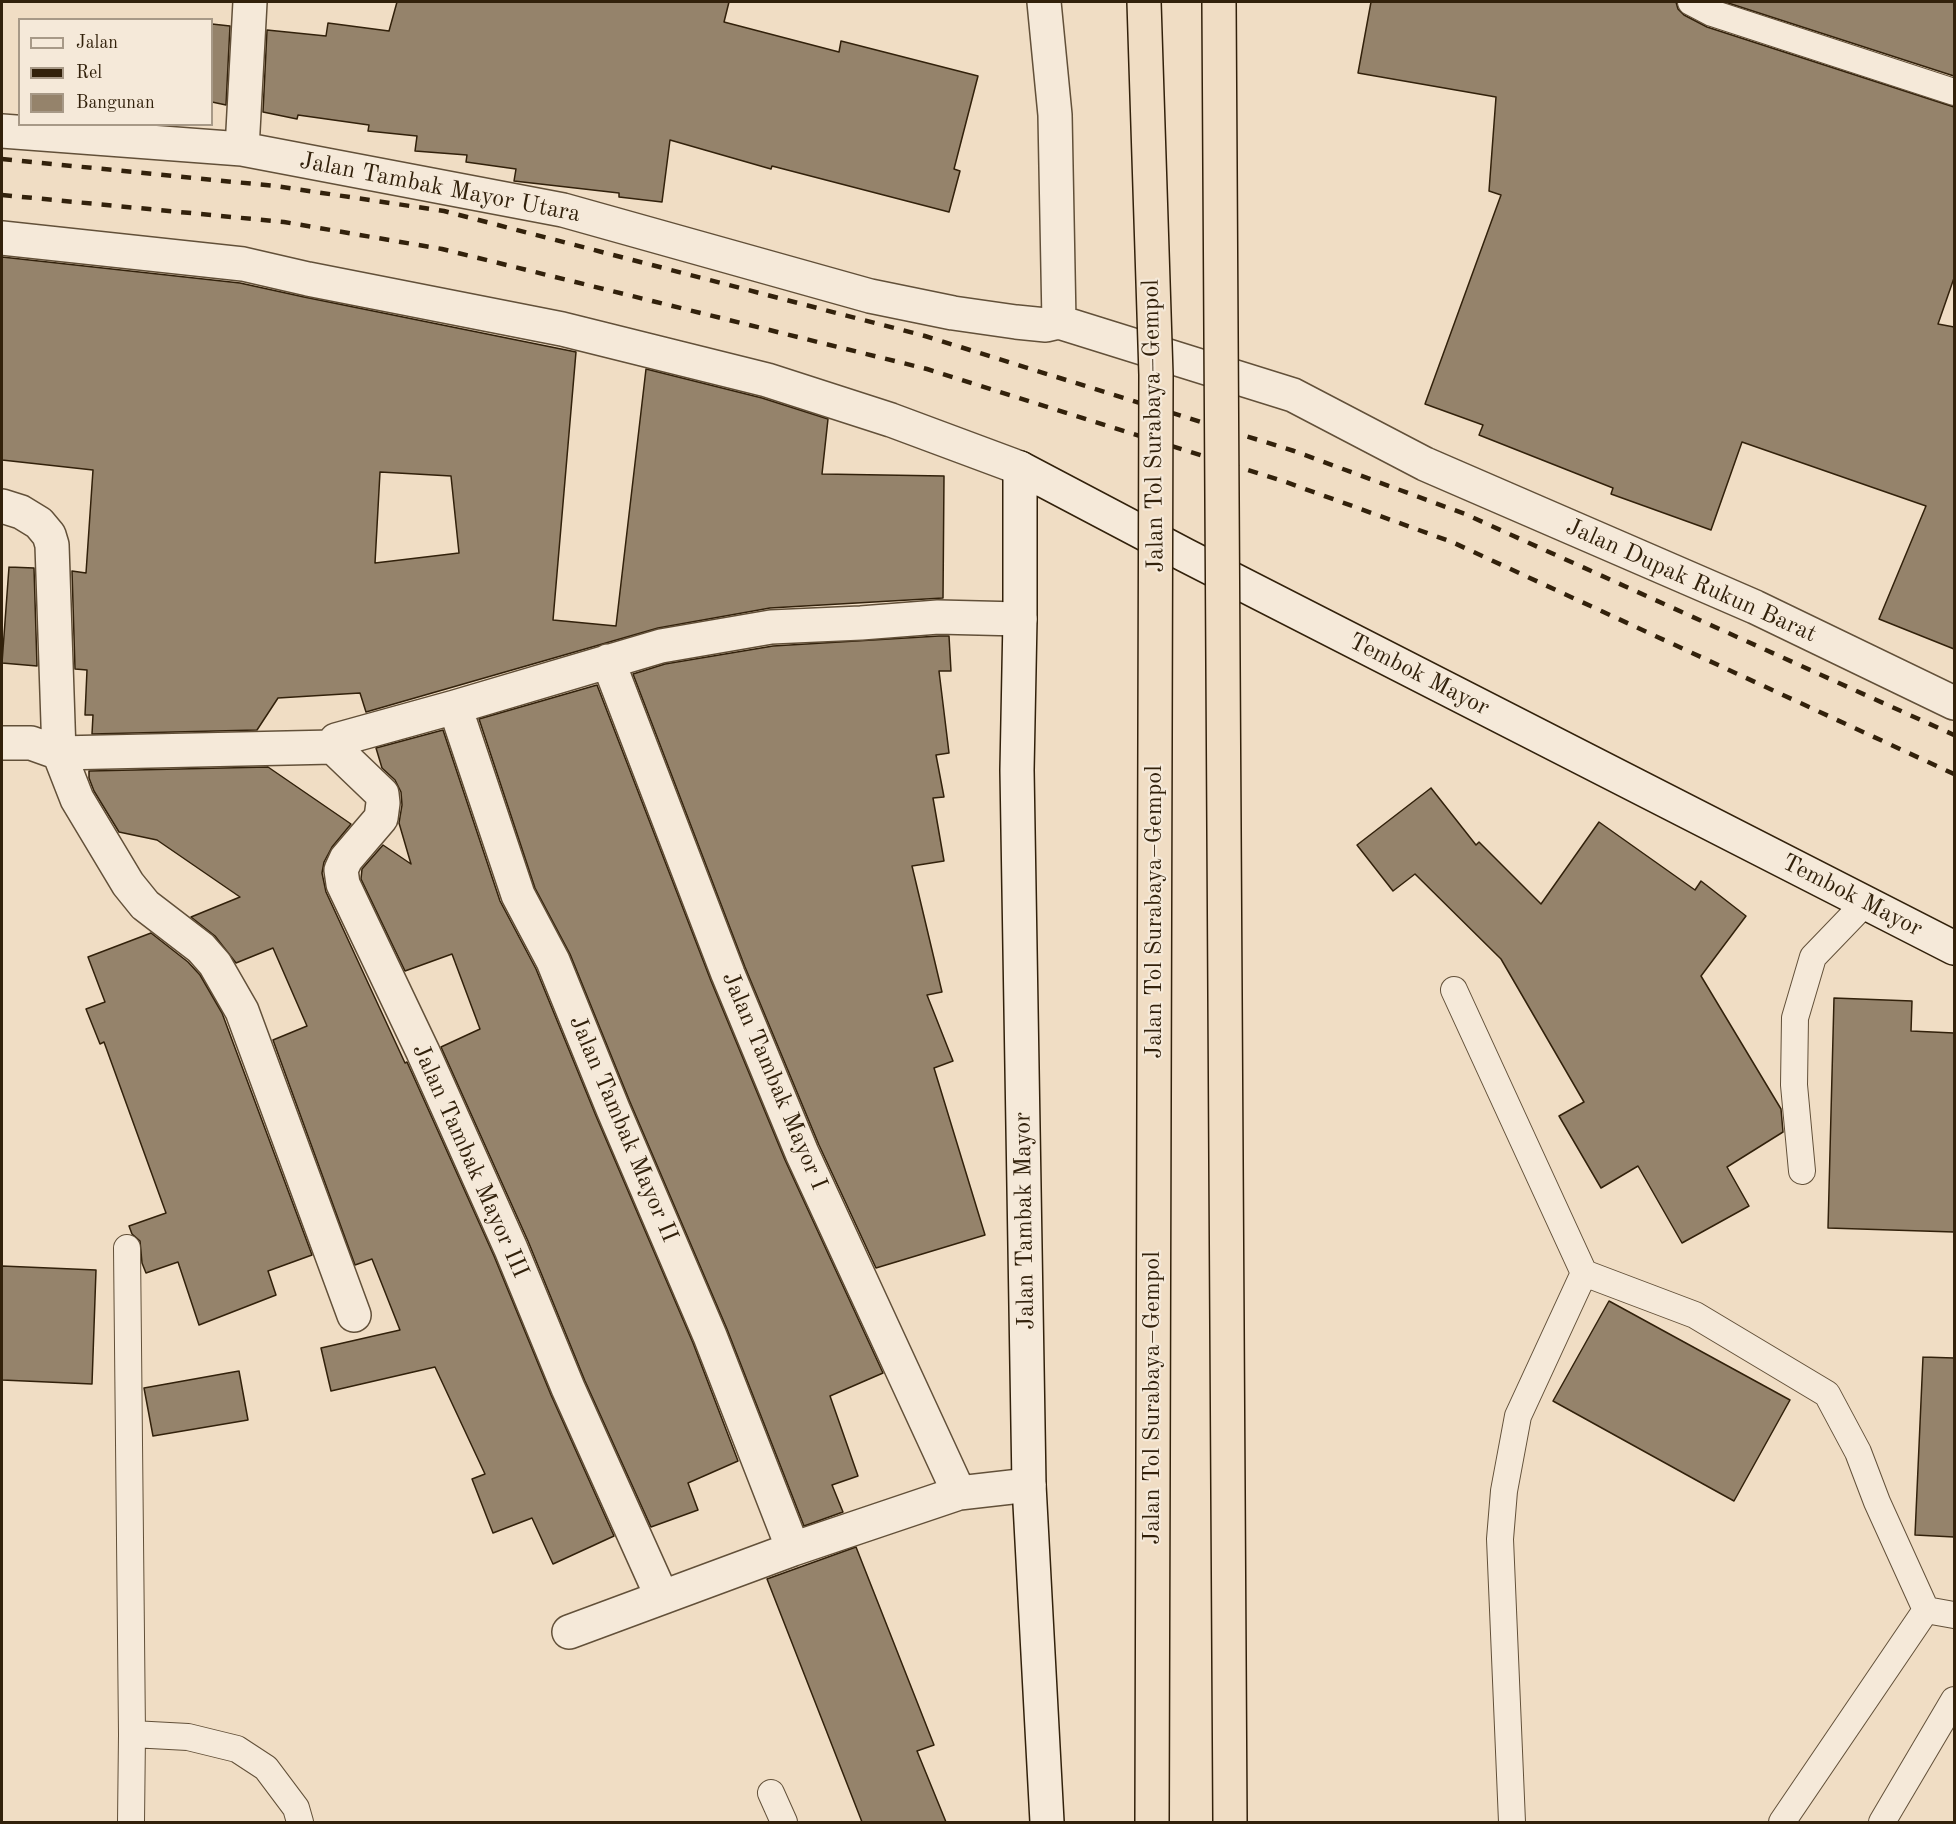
<!DOCTYPE html>
<meta charset="utf-8">
<style>
body{margin:0}
#map{position:relative;width:1956px;height:1824px;overflow:hidden;background:#f0ddc4;font-family:"Old Standard TT",serif}
canvas{display:block}
.frame{position:absolute;inset:0;border:3px solid #32210b;pointer-events:none}
.legend{position:absolute;left:18px;top:18px;width:195px;height:108px;box-sizing:border-box;background:#f5e9d9;border:2px solid #a79987;margin:0;padding:8px 10px;list-style:none;font-size:18px;color:#32210b}
.legend li{display:flex;align-items:center;gap:12px;height:30px}
.legend b{width:30px;border:2px solid #a79987}
</style>
<div id="map">
<canvas width="1956" height="1824"></canvas>
<div class="frame"></div>
<ul class="legend">
<li><b style="height:8px;background:#f5e9d9"></b>Jalan</li>
<li><b style="height:8px;background:#32210b"></b>Rel</li>
<li><b style="height:16px;background:#95836b"></b>Bangunan</li>
</ul>
</div>
<script>
const c = document.querySelector('canvas').getContext('2d');
c.lineJoin = 'round';
function fillPath(path, color) { c.fillStyle = color; c.fill(path, 'evenodd'); }
const poly = rows => new Path2D(rows.map(r => 'M' + r).join(''));
function trace(path, color, width, dash) { c.strokeStyle = color; c.lineWidth = width; c.lineCap = dash ? 'butt' : 'round'; c.setLineDash(dash || []); c.stroke(path); }
function label(font, color, halo, rows, align = 'center') {
  c.font = font + ' "Old Standard TT",serif'; c.lineWidth = 4.5; c.setLineDash([]); c.textBaseline = 'middle'; c.strokeStyle = halo; c.fillStyle = color; for (const [text, x, y, turn = 0] of rows) {
    c.save(); c.translate(x, y); c.rotate((+turn || 0) * Math.PI / 180); c.textAlign = isNaN(turn) ? turn : align; if (halo) c.strokeText(text, 0, 0); c.fillText(text, 0, 0); c.restore();
  }
}
const building = poly([
 [397,2,729,2,724,22,839,52,841,41,978,76,954,169,960,171,949,212,772,166,771,169,670,140,662,202,619,197,619,193,514,181,516,169,466,162,467,155,415,151,417,136,368,131,369,125,298,115,297,119,263,112,267,30,326,36,328,23,389,31,397,2],
 [1371,2,1676,2,1678,9,1684,15,1707,27,1954,107,1954,278,1938,324,1954,327,1954,649,1879,619,1926,506,1742,442,1711,530,1611,494,1613,488,1479,435,1483,425,1425,404,1501,195,1489,191,1496,97,1358,73,1371,2],
 [1725,2,1954,2,1954,76,1725,2],
 [212,24,230,26,226,105,212,102,212,24],
 [2,257,240,283,304,297,576,352,553,620,616,626,646,369,762,398,828,419,822,474,944,476,943,598,770,608,658,628,366,712,360,693,278,698,257,730,92,734,93,715,85,715,87,670,75,669,72,571,86,573,93,470,2,460,2,257],
 [380,472,451,476,459,553,375,563,380,472],
 [9,567,34,568,37,666,2,663,9,567],
 [939,636,949,636,951,671,939,671,949,753,936,755,944,797,933,798,944,861,912,866,942,992,927,995,953,1061,934,1068,985,1235,876,1268,819,1145,745,967,633,674,665,664,773,646,939,636],
 [597,685,711,981,785,1160,883,1373,830,1396,858,1476,832,1485,843,1512,804,1526,727,1329,630,1102,570,954,535,888,479,719,597,685],
 [443,730,500,901,536,969,596,1116,693,1343,738,1461,688,1483,698,1510,651,1527,585,1381,528,1241,441,1047,480,1029,452,954,405,971,361,879,362,869,383,845,411,864,399,823,402,805,401,792,395,780,382,768,376,748,443,730],
 [268,767,351,824,332,847,324,862,322,873,326,892,405,1063,407,1062,494,1256,551,1395,614,1536,553,1564,532,1518,493,1533,472,1479,485,1474,435,1367,331,1391,321,1348,400,1330,372,1259,355,1265,273,1040,307,1026,273,948,236,963,215,936,191,917,240,897,157,840,119,832,94,791,89,778,89,771,268,767],
 [1431,788,1476,845,1479,842,1541,904,1599,822,1695,890,1701,881,1746,916,1701,976,1781,1109,1783,1132,1727,1167,1749,1206,1682,1243,1638,1166,1601,1188,1559,1116,1584,1102,1501,959,1415,874,1393,891,1357,845,1431,788],
 [151,933,188,962,200,975,222,1013,312,1255,268,1271,276,1295,199,1325,178,1262,146,1273,142,1263,140,1241,132,1234,129,1226,166,1213,104,1042,100,1044,86,1009,105,1002,88,957,151,933],
 [1834,998,1912,1001,1911,1031,1954,1033,1954,1232,1828,1228,1834,998],
 [2,1266,96,1270,92,1384,2,1380,2,1266],
 [1609,1301,1790,1400,1734,1501,1553,1401,1609,1301],
 [1923,1357,1954,1358,1954,1537,1915,1535,1923,1357],
 [239,1371,248,1420,153,1436,144,1388,239,1371],
 [856,1547,934,1745,917,1751,946,1822,862,1822,767,1579,856,1547]
]);
fillPath(building, '#95836b');
trace(building, '#32210b', 1.5);
const lane = poly([
 [1691,2,1712,13,1954,92],
 [1454,990,1584,1273],
 [1802,1171,1794,1085,1795,1018,1813,957,1865,903],
 [127,1248,132,1734,131,1822],
 [1926,1610,1954,1615],
 [132,1734,188,1737,237,1749,266,1768,296,1808,300,1822],
 [771,1793,784,1822],
 [1512,1822,1500,1539,1504,1491,1518,1416,1584,1273,1695,1315,1827,1394,1858,1452,1877,1502,1926,1610],
 [1782,1822,1926,1610],
 [1882,1822,1954,1700]
]);
const street = poly([
 [1044,2,1055,115,1059,322],
 [2,131,242,149,563,210,870,296,953,313,1016,322,1046,325,1059,322],
 [242,149,250,2],
 [2,238,243,264,308,279,562,329,767,380,891,420,1020,468],
 [1059,322,1293,395,1425,464,1755,607,1954,703],
 [2,506,21,512,39,523,49,535,52,545,59,753,31,743,2,743],
 [608,661,728,974,802,1153,959,1493],
 [455,707,518,895,553,961,613,1109,710,1336,793,1549],
 [333,747,382,794,383,803,381,818,346,859,341,870,343,884,423,1052,511,1249,568,1388,662,1597],
 [333,747,59,753,77,799,128,884,145,905,201,948,215,964,242,1011,354,1315],
 [333,747,336,740,455,707,661,646,771,627,861,623,938,617,1020,619],
 [569,1632,793,1549,959,1493,1029,1485]
]);
const secondary = poly([
 [1047,1822,1029,1485,1017,770,1020,619,1020,468,1185,555,1954,948]
]);
trace(lane, '#625039', 28);
trace(street, '#625039', 36);
trace(secondary, '#32210b', 36);
trace(lane, '#f5e9d9', 26);
trace(street, '#f5e9d9', 33);
trace(secondary, '#f5e9d9', 33);
trace(poly([
 [2,159,275,186,444,211,925,336,1294,451,1465,514,1954,735],
 [2,195,284,222,442,249,927,369,1283,481,1452,542,1954,774]
]), '#32210b', 4.5, [10, 10]);
const highwayBridge = poly([
 [1144,2,1156,375,1152,1822],
 [1219,2,1230,1822]
]);
trace(highwayBridge, '#32210b', 36, []);
trace(highwayBridge, '#f0ddc4', 33);
label('24px', '#32210b', '#f5e9d9', [
 ["Jalan Tambak Mayor Utara",440,188,11],
 ["Jalan Tol Surabaya–Gempol",1154,426,-91],
 ["Jalan Dupak Rukun Barat",1691,581,24],
 ["Tembok Mayor",1419,675,27],
 ["Tembok Mayor",1852,896,27],
 ["Jalan Tol Surabaya–Gempol",1155,912,-90],
 ["Jalan Tambak Mayor I",774,1081,67],
 ["Jalan Tambak Mayor II",623,1129,67],
 ["Jalan Tambak Mayor III",470,1161,66],
 ["Jalan Tambak Mayor",1025,1221,-91],
 ["Jalan Tol Surabaya–Gempol",1153,1398,-90]
]);
</script>
